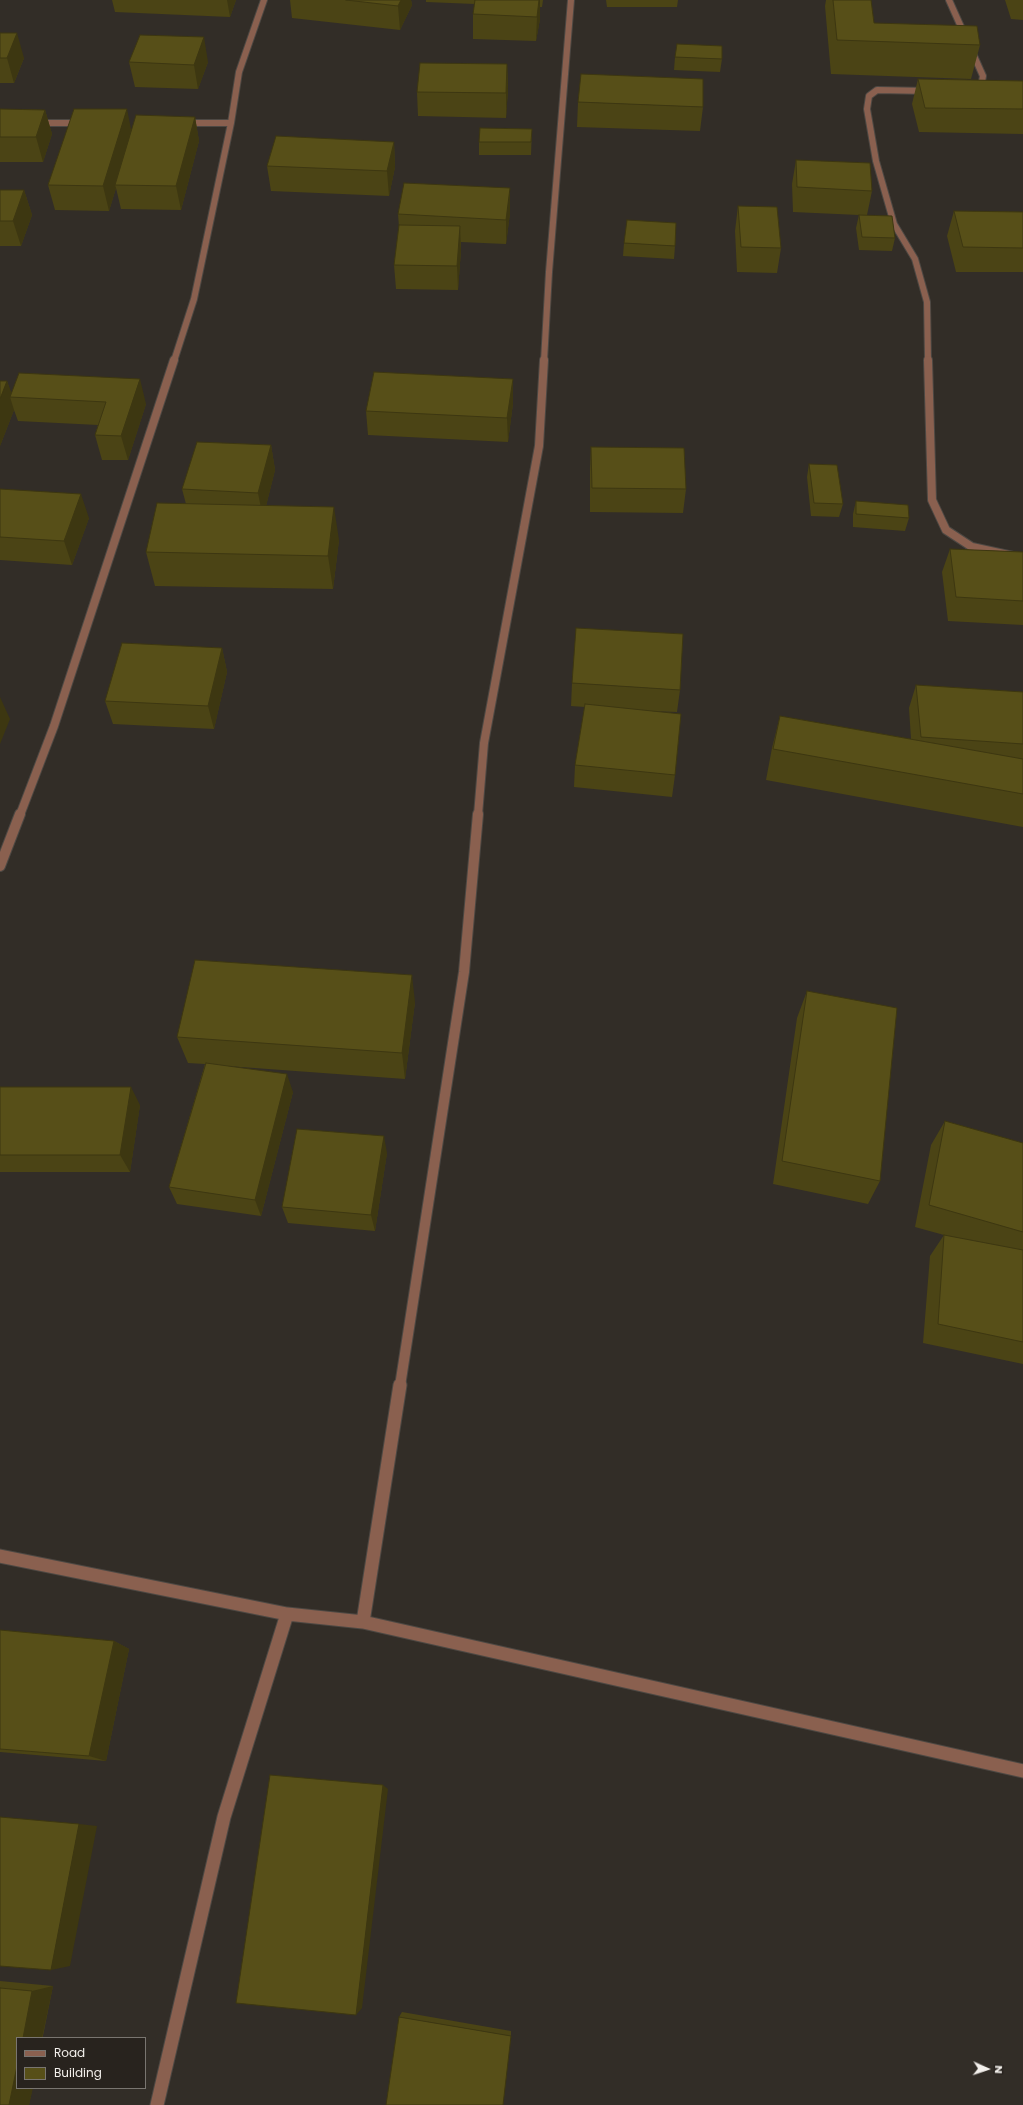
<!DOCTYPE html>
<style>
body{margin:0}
#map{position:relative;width:1023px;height:2105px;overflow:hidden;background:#322d27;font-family:Poppins,sans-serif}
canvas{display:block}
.legend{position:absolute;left:16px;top:2037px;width:130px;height:52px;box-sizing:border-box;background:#28231e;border:1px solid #797570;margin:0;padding:5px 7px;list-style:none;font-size:12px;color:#f3f0ec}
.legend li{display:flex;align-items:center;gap:8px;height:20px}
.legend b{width:20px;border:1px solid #797570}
.north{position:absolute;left:967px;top:2049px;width:40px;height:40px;-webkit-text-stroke:3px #28231e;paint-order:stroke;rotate:93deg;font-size:11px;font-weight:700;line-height:16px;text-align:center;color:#f3f0ec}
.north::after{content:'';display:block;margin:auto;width:14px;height:18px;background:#f3f0ec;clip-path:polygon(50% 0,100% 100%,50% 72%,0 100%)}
</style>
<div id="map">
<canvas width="1023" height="2105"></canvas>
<ul class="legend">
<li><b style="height:5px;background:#8a604f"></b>Road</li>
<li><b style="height:11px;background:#574f18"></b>Building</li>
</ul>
<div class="north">N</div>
</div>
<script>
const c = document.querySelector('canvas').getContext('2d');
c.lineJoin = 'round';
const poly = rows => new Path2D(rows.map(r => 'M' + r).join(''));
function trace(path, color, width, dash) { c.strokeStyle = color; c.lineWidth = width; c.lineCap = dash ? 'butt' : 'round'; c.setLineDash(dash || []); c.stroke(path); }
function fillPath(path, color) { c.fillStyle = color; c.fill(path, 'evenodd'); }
const minorFar3 = poly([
 [949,0,983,76,981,87,976,89],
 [928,91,877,90,869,96,867,109,876,161,894,224,915,259,927,302,928,361],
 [35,123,81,123],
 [183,123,231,123],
 [174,361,194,299,231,123,239,72,264,0],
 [544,361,549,272,571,0]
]);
const minorFar2 = poly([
 [928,360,932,500,946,530,972,547,1023,558],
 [20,815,54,726,174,360],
 [478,815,484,743,539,446,544,360]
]);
const minorFar1 = poly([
 [0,866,20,814],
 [400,1386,464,972,478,814]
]);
const minor = poly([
 [0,1556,287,1614,363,1622,1023,1771],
 [363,1622,400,1385],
 [157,2105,224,1817,287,1614]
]);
trace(minorFar3, '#4d4843', 8);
trace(minorFar2, '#4d4843', 10);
trace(minorFar1, '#4d4843', 12);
trace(minor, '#4d4843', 15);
trace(minorFar3, '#8a604f', 6);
trace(minorFar2, '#8a604f', 8);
trace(minorFar1, '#8a604f', 10);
trace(minor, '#8a604f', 13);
fillPath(poly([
 [112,0,236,0,230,17,115,12],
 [290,0,411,0,412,5,400,30,292,18],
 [426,0,543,0,542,7,540,7,540,19,536,41,473,39,473,14,475,4,426,2],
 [606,0,678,0,677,7,607,7],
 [826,0,871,0,874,23,980,45,971,79,831,74,825,6],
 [1005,0,1023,0,1023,20,1011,19],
 [0,33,24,58,14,83,0,83],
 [675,57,722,59,720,72,674,70],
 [129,62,208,62,198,89,135,87],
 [507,64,508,89,506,118,418,116,417,92],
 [918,79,1023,81,1023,134,919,132,912,104],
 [578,102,703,107,700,131,577,127],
 [0,109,45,110,52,134,43,162,0,162],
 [195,117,199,141,181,210,121,209,116,188,109,211,55,210,48,185,132,131],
 [532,129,531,155,479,155,479,142],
 [394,142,395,167,389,196,271,191,267,166],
 [796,160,872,191,867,215,895,238,892,251,859,250,856,228,859,215,793,212,792,184],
 [0,190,24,190,32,215,21,246,0,246],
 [738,206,781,248,777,273,737,272,735,231],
 [954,211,1023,212,1023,272,956,272,947,236],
 [510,213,506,244,461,242,461,250,458,290,396,289,394,265,399,227,398,214],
 [624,243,675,246,674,259,623,256],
 [513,379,513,403,508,442,368,435,366,411],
 [7,381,11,393,146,404,128,460,102,460,95,435,98,425,18,421,14,410,0,446],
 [271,445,275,470,266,506,339,540,333,589,155,586,146,552,186,504,182,489],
 [591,447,686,489,683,513,590,512,590,471],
 [809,464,843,504,839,517,811,516,807,477],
 [0,489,89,518,72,565,0,560],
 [856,501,909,518,905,531,853,527,853,514],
 [950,549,1023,552,1023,625,948,621,942,572],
 [222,648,227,672,214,729,113,724,105,701],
 [572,683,680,690,677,712,651,711,675,775,672,797,574,787,575,765,585,707,571,706],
 [916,685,1023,692,1023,827,766,780,772,748,780,716,911,739,909,708],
 [807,991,880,1181,868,1204,773,1184,797,1018],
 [415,1002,405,1079,227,1066,293,1092,261,1216,177,1204,169,1187,205,1064,188,1063,177,1037],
 [0,1087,140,1105,130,1172,0,1172],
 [945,1121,1023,1143,1023,1364,923,1343,930,1256,944,1235,915,1227,931,1145],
 [387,1153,375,1231,288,1223,282,1207],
 [0,1630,114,1641,129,1649,106,1761,0,1752],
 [0,1981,53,1986,29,2105,0,2105],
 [402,2012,511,2031,511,2036,399,2017]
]), '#4b4415');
fillPath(poly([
 [227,0,236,0,230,17],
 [401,0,411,0,412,5,400,30,398,6],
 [539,0,540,0,540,19,536,41,537,17],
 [17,33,24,58,14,83,7,58],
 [204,37,208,62,198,89,194,65],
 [507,64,508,89,506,118,506,93],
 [127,109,132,134,115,185,116,188,109,211,103,186],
 [45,110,52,134,43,162,36,137],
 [195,117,199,141,181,210,176,186],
 [394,142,395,167,389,196,387,171],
 [510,188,510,213,506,244,506,220],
 [24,190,32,215,21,246,13,221],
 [460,226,461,250,458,290,457,266],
 [140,379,146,404,128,460,121,436],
 [513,379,513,403,508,442,507,418],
 [7,381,13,397,10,397,14,410,0,446,0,399],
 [271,445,275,470,263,518,258,493],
 [81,494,89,518,72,565,64,541],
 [334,507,339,540,333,589,328,556],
 [222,648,227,672,214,729,208,706],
 [0,697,10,719,0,744],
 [412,975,415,1002,405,1079,402,1053],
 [287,1074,293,1092,261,1216,255,1200],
 [131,1087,140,1105,130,1172,120,1155],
 [384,1136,387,1153,375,1231,371,1215],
 [114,1641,129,1649,106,1761,89,1756],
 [383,1785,388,1789,362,2008,356,2015],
 [79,1824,97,1826,70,1966,51,1970],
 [53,1986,42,2038,23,2038,32,1991],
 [17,2066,17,2088,33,2088,29,2105,9,2105]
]), '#3d3711');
const building = poly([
 [346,0,401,0,398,6,346,0],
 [475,0,539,0,537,17,473,14,475,0],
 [833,0,871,0,874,23,977,26,980,45,837,40,833,0],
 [0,33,17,33,7,58,0,58,0,33],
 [140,35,204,37,194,65,129,62,140,35],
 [677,44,722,46,722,59,675,57,677,44],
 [420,63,507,64,506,93,417,92,420,63],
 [581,74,703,79,703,107,578,102,581,74],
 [918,79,1023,81,1023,109,925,108,918,79],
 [0,109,45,110,36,137,0,137,0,109],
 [74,109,127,109,103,186,48,185,74,109],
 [136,115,195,117,176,186,115,185,136,115],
 [480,128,532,129,531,142,479,142,480,128],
 [276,136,394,142,387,171,267,166,276,136],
 [796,160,870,163,872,191,797,187,796,160],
 [404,183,510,188,506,220,398,214,404,183],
 [0,190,24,190,13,221,0,221,0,190],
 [738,206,777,207,781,248,741,247,738,206],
 [954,211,1023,212,1023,248,963,247,954,211],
 [859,215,892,216,895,238,862,237,859,215],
 [627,220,676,223,675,246,624,243,627,220],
 [399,225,460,226,457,266,394,265,399,225],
 [374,372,513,379,507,418,366,411,374,372],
 [19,373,140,379,121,436,95,435,106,402,10,397,19,373],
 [0,381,7,381,0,399,0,381],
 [197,442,271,445,258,493,182,489,197,442],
 [591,447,684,448,686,489,592,488,591,447],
 [809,464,837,465,843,504,814,503,809,464],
 [0,489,81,494,64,541,0,537,0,489],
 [856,501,908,505,909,518,856,514,856,501],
 [157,503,334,507,328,556,146,552,157,503],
 [950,549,1023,552,1023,601,956,597,950,549],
 [576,628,683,634,680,690,572,683,576,628],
 [122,643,222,648,208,706,105,701,122,643],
 [916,685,1023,692,1023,744,921,737,916,685],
 [585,704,681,714,675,775,575,765,585,704],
 [780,716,1023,759,1023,794,773,749,780,716],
 [195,960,412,975,402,1053,177,1037,195,960],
 [807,991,897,1008,880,1181,782,1161,807,991],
 [206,1063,287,1074,255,1200,169,1187,206,1063],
 [0,1087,131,1087,120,1155,0,1155,0,1087],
 [945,1121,1023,1143,1023,1232,929,1205,945,1121],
 [297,1129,384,1136,371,1215,282,1207,297,1129],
 [944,1235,1023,1250,1023,1342,938,1324,944,1235],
 [0,1630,114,1641,89,1756,0,1749,0,1630],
 [270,1775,383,1785,356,2015,236,2003,270,1775],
 [0,1817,79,1824,51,1970,0,1966,0,1817],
 [0,1988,32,1991,23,2038,17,2038,17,2066,9,2105,0,2105,0,1988],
 [399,2017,511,2036,503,2105,386,2105,399,2017]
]);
fillPath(building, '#574f18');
trace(building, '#3d3711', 1);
</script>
